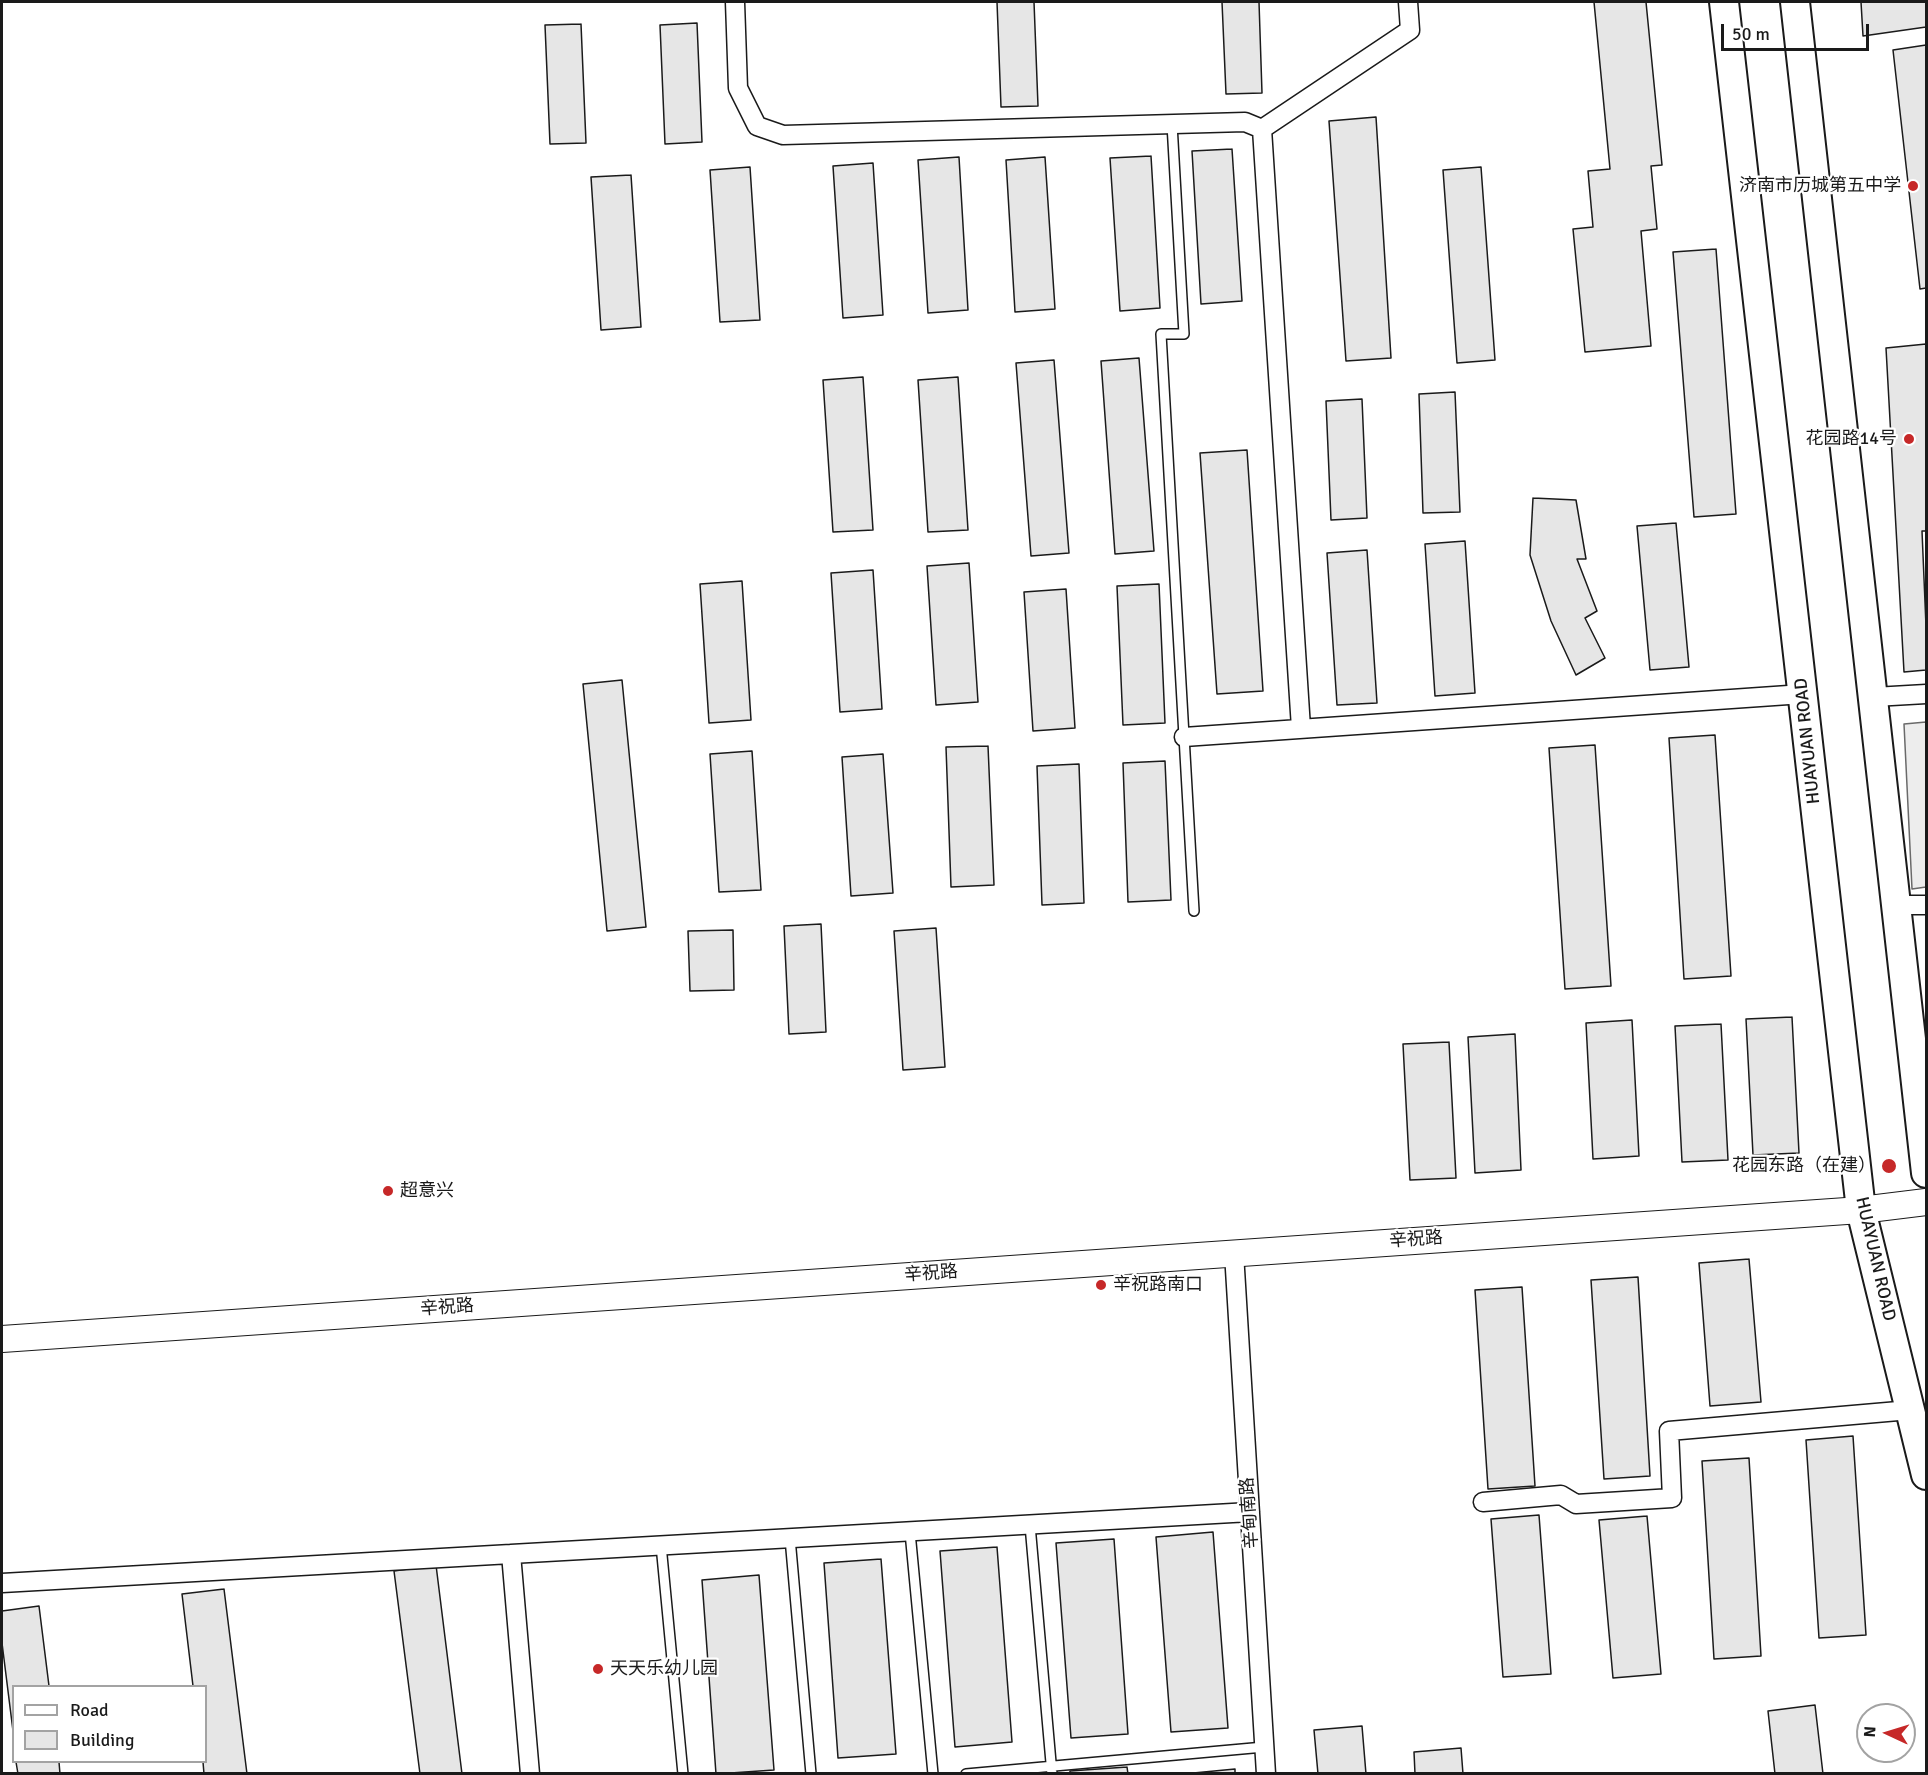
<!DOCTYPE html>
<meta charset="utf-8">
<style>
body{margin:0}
#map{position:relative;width:1928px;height:1775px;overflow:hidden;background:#fff;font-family:Signika,sans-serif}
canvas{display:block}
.frame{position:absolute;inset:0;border:3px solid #1a1a1a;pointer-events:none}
.legend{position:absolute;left:12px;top:1685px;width:195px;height:78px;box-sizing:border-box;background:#fff;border:2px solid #a3a3a3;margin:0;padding:8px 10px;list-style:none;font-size:18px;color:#1a1a1a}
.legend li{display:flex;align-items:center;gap:12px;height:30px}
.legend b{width:30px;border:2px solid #a3a3a3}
.north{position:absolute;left:1856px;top:1703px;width:60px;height:60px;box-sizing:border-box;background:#fff;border:2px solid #a3a3a3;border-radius:50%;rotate:274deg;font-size:16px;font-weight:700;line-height:24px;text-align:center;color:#1a1a1a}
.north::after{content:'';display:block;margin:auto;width:21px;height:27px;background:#c62828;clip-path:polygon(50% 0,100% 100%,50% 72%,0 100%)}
.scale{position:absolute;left:1721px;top:24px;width:148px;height:27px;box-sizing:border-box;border:3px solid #1a1a1a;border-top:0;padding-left:8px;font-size:18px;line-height:21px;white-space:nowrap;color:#1a1a1a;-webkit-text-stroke:4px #fff;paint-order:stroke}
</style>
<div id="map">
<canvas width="1928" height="1775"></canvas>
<div class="frame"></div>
<ul class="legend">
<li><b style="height:8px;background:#fff"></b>Road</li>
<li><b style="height:16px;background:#e6e6e6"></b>Building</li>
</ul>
<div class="north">N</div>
<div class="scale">50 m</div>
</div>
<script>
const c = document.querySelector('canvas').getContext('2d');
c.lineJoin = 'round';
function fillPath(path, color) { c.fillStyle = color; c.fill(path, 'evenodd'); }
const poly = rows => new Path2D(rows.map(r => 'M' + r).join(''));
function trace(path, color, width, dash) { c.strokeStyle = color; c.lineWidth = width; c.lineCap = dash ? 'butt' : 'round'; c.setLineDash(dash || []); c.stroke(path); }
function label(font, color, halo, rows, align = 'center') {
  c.font = font + ' Signika,"Noto Sans SC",sans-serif'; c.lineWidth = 4.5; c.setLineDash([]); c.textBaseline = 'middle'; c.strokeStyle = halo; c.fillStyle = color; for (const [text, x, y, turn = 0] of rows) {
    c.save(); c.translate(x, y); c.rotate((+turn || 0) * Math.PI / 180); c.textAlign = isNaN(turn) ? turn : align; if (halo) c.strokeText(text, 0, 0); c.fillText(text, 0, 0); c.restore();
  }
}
const built = poly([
 [1926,722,1926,887,1912,889,1904,724,1926,722]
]);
fillPath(built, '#ededed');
trace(built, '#6a6a6a', 1.5);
const building = poly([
 [997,2,1034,2,1038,106,1001,107,997,2],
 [1222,2,1259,2,1262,93,1226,94,1222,2],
 [1594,2,1646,2,1662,165,1651,166,1657,229,1641,231,1651,346,1585,352,1573,229,1593,227,1588,171,1610,169,1594,2],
 [1861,2,1926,2,1926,27,1863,36,1861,2],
 [697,23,702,142,665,144,660,25,697,23],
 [581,24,586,143,550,144,545,25,581,24],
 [1926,45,1926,288,1920,289,1893,50,1926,45],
 [1376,117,1391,358,1346,361,1329,121,1376,117],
 [1232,149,1242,301,1201,304,1192,151,1232,149],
 [1151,156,1160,308,1120,311,1110,158,1151,156],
 [959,157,968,310,928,313,918,160,959,157],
 [1045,157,1055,309,1015,312,1006,160,1045,157],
 [873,163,883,315,843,318,833,166,873,163],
 [750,167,760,320,720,322,710,170,750,167],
 [1481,167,1495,360,1457,363,1443,170,1481,167],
 [631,175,641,327,601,330,591,177,631,175],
 [1716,249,1736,514,1694,517,1673,252,1716,249],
 [1926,344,1926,531,1922,531,1926,626,1926,670,1904,672,1886,348,1926,344],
 [1139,358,1154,551,1115,554,1101,361,1139,358],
 [1054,360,1069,553,1031,556,1016,363,1054,360],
 [863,377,873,530,833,532,823,380,863,377],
 [958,377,968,530,928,532,918,380,958,377],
 [1455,392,1460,512,1423,513,1419,394,1455,392],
 [1362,399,1367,518,1331,520,1326,401,1362,399],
 [1247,450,1263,691,1217,694,1200,453,1247,450],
 [1533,498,1576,500,1586,559,1577,559,1597,611,1585,618,1605,658,1576,675,1551,621,1530,555,1533,498],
 [1676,523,1689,667,1650,670,1637,526,1676,523],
 [1465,541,1475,693,1435,696,1425,544,1465,541],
 [1367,550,1377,703,1337,705,1327,553,1367,550],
 [969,563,978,702,936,705,927,566,969,563],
 [873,570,882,709,840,712,831,573,873,570],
 [742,581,751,720,709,723,700,584,742,581],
 [1159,584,1165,723,1123,725,1117,586,1159,584],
 [1066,589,1075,728,1033,731,1024,592,1066,589],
 [622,680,646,927,607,931,583,684,622,680],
 [1715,735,1731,976,1684,979,1669,738,1715,735],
 [1595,745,1611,986,1565,989,1549,748,1595,745],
 [988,746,994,885,951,887,946,747,988,746],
 [752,751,761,890,719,892,710,754,752,751],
 [883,754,893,893,851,896,842,757,883,754],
 [1165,761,1171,900,1128,902,1123,763,1165,761],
 [1079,764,1084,903,1042,905,1037,766,1079,764],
 [821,924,826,1032,789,1034,784,926,821,924],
 [936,928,945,1067,903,1070,894,931,936,928],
 [733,930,734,990,690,991,688,931,733,930],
 [1792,1017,1799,1153,1753,1155,1746,1019,1792,1017],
 [1632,1020,1639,1156,1593,1159,1586,1023,1632,1020],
 [1721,1024,1728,1160,1682,1162,1675,1026,1721,1024],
 [1515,1034,1521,1170,1475,1173,1468,1037,1515,1034],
 [1449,1042,1456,1178,1410,1180,1403,1044,1449,1042],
 [1749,1259,1761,1402,1710,1406,1699,1263,1749,1259],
 [1638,1277,1650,1476,1604,1479,1591,1280,1638,1277],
 [1522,1287,1535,1486,1488,1489,1475,1290,1522,1287],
 [1853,1436,1866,1635,1819,1638,1806,1440,1853,1436],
 [1749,1458,1761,1656,1714,1659,1702,1461,1749,1458],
 [1539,1515,1551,1674,1503,1677,1491,1519,1539,1515],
 [1647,1516,1661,1674,1613,1678,1599,1520,1647,1516],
 [1213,1532,1228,1728,1171,1732,1156,1537,1213,1532],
 [1114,1539,1128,1734,1071,1738,1056,1543,1114,1539],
 [997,1547,1012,1742,955,1747,940,1551,997,1547],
 [881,1559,896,1754,838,1758,824,1563,881,1559],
 [436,1565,462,1774,420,1774,394,1571,436,1565],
 [759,1575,774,1770,716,1774,702,1580,759,1575],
 [224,1589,247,1774,204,1774,203,1762,206,1762,206,1686,193,1686,182,1594,224,1589],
 [39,1606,49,1686,14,1686,14,1739,2,1643,2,1611,39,1606],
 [1815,1705,1823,1774,1775,1774,1768,1711,1815,1705],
 [1362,1726,1366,1774,1318,1774,1314,1730,1362,1726],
 [1461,1748,1463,1774,1415,1774,1414,1752,1461,1748],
 [16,1762,59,1762,60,1774,18,1774,16,1762],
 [1127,1767,1128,1774,1070,1774,1070,1771,1127,1767],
 [1235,1769,1235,1774,1183,1774,1235,1769]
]);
fillPath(building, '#e6e6e6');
trace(building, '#1a1a1a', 1.5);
const lane = poly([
 [1172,124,1184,334,1161,334,1194,911],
 [1030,1525,1052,1774],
 [910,1532,933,1774],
 [790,1538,811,1774],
 [661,1545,683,1774],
 [966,1774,1264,1747]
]);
const street = poly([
 [735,2,738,88,757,126,783,135,1245,122,1262,129],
 [1874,697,1926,694],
 [1301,728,1262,129,1410,30,1408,2],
 [1184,737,1803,694],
 [1897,905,1926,905],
 [1234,1253,1266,1774],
 [1483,1502,1561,1495,1576,1504,1672,1498,1669,1431,1910,1410],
 [2,1583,511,1554],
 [530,1774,511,1554,1250,1512]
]);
const secondary = poly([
 [2,1339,1861,1210,1926,1202]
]);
const primary = poly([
 [1724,2,1861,1210,1926,1475],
 [1795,2,1926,1173]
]);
trace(lane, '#1a1a1a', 12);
trace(street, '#1a1a1a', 21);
trace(secondary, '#1a1a1a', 28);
trace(primary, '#1a1a1a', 32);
trace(lane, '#fff', 9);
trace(street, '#fff', 18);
trace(secondary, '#fff', 26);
trace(primary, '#fff', 28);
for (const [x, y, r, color] of [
 [1913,186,6,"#c62828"],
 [1909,439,6,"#c62828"],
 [1889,1166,8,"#c62828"],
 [388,1191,6,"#c62828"],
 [1101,1285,6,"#c62828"],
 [598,1669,6,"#c62828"]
]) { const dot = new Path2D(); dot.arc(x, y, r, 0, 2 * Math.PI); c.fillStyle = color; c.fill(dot); trace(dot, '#fff', 2); }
label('18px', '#1a1a1a', '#fff', [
 ["济南市历城第五中学",1901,186],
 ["花园路14号",1897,439],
 ["花园东路（在建）",1876,1166],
 ["超意兴",400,1191,"left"],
 ["辛祝路南口",1113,1285,"left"],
 ["天天乐幼儿园",610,1669,"left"]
], 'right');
label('18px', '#1a1a1a', '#fff', [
 ["HUAYUAN ROAD",1808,741,-96],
 ["辛祝路",1416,1240,-4],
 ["HUAYUAN ROAD",1875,1259,77],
 ["辛祝路",931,1274,-4],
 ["辛祝路",447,1308,-4],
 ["辛甸南路",1250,1513,-94]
]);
</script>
